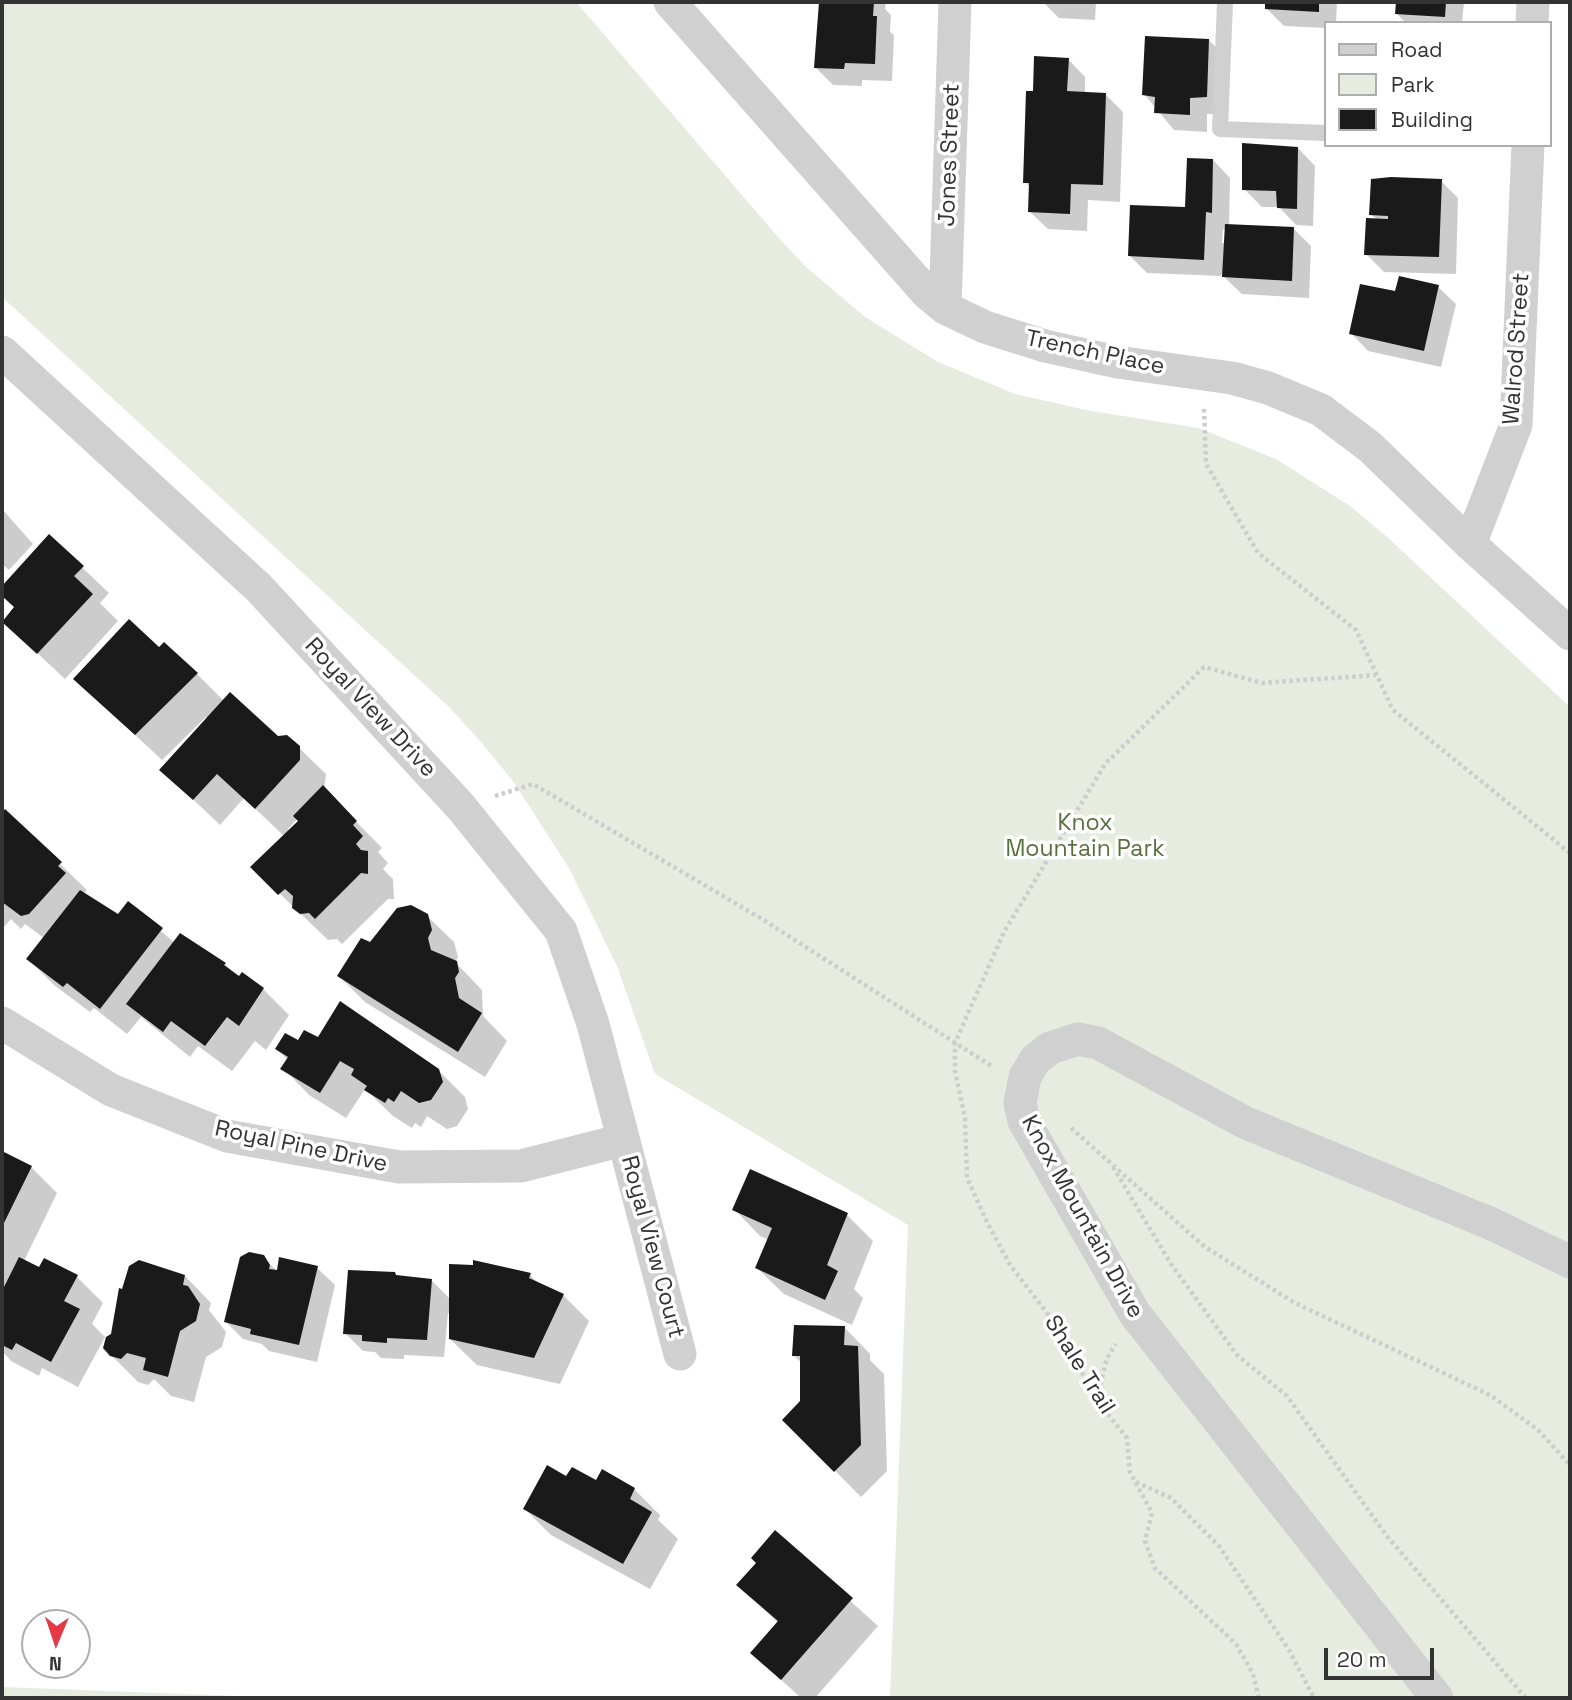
<!DOCTYPE html>
<style>
body{margin:0}
#map{position:relative;width:1572px;height:1700px;overflow:hidden;background:#fff;font-family:"Space Grotesk",sans-serif}
canvas{display:block}
.frame{position:absolute;inset:0;border:4px solid #333;pointer-events:none}
.legend{position:absolute;left:1324px;top:21px;width:228px;height:126px;box-sizing:border-box;background:#fff;border:2px solid #adadad;margin:0;padding:9px 12px;list-style:none;font-size:21px;color:#333}
.legend li{display:flex;align-items:center;gap:14px;height:35px}
.legend b{width:35px;border:2px solid #adadad}
.north{position:absolute;left:21px;top:1609px;width:70px;height:70px;box-sizing:border-box;background:#fff;border:2px solid #adadad;border-radius:50%;rotate:182deg;font-size:19px;font-weight:700;line-height:28px;text-align:center;color:#333}
.north::after{content:'';display:block;margin:auto;width:24px;height:32px;background:#e63946;clip-path:polygon(50% 0,100% 100%,50% 72%,0 100%)}
.scale{position:absolute;left:1324px;top:1648px;width:110px;height:32px;box-sizing:border-box;border:4px solid #333;border-top:0;padding-left:9px;font-size:21px;line-height:24px;white-space:nowrap;color:#333;-webkit-text-stroke:5px #fff;paint-order:stroke}
</style>
<div id="map">
<canvas width="1572" height="1700"></canvas>
<div class="frame"></div>
<ul class="legend">
<li><b style="height:9px;background:#d0d0d0"></b>Road</li>
<li><b style="height:19px;background:#e6ecdf"></b>Park</li>
<li><b style="height:19px;background:#1a1a1a"></b>Building</li>
</ul>
<div class="north">N</div>
<div class="scale">20 m</div>
</div>
<script>
const c = document.querySelector('canvas').getContext('2d');
c.lineJoin = 'round';
function fillPath(path, color) { c.fillStyle = color; c.fill(path, 'evenodd'); }
const poly = rows => new Path2D(rows.map(r => 'M' + r).join(''));
function trace(path, color, width, dash) { c.strokeStyle = color; c.lineWidth = width; c.lineCap = dash ? 'butt' : 'round'; c.setLineDash(dash || []); c.stroke(path); }
function label(font, color, halo, rows, align = 'center') {
  c.font = font + ' "Space Grotesk",sans-serif'; c.lineWidth = 7; c.setLineDash([]); c.textBaseline = 'middle'; c.strokeStyle = halo; c.fillStyle = color; for (const [text, x, y, turn = 0] of rows) {
    c.save(); c.translate(x, y); c.rotate((+turn || 0) * Math.PI / 180); c.textAlign = isNaN(turn) ? turn : align; if (halo) c.strokeText(text, 0, 0); c.fillText(text, 0, 0); c.restore();
  }
}
fillPath(poly([
 [2,2,576,2,778,237,806,267,865,317,938,362,1015,394,1086,410,1198,428,1276,459,1350,506,1386,536,1570,707,1570,1698,890,1698,908,1225,655,1074,617,966,569,868,513,781,481,742,449,707,2,297],
 [2,1687,291,1698,2,1698]
]), '#e6ecdf');
fillPath(poly([
 [821,2,886,2,885,9,891,15,890,32,894,35,892,81,862,80,862,86,833,85,816,68],
 [1043,2,1096,2,1095,20,1059,18],
 [1267,2,1337,2,1336,23,1325,23,1325,28,1284,26,1266,8],
 [1398,2,1464,2,1462,23,1406,23,1397,14],
 [1209,40,1226,58,1224,114,1207,114,1207,132,1174,130,1144,94],
 [1068,59,1085,77,1085,94,1105,94,1123,112,1120,202,1088,200,1087,231,1048,229,1030,212,1031,188,1025,182,1034,93],
 [1298,148,1315,166,1313,226,1296,225,1279,207,1262,207,1244,189],
 [1213,160,1230,178,1229,226,1294,229,1311,246,1309,298,1242,294,1221,274,1221,276,1147,273,1130,256,1187,208],
 [1223,229,1227,229,1226,243,1222,243],
 [1441,181,1458,198,1456,274,1384,272,1366,254,1377,220,1371,214],
 [1438,287,1456,304,1441,367,1368,351,1351,333,1396,293],
 [2,509,33,544,9,570,2,564],
 [49,536,109,593,100,603,118,621,65,679,4,622,16,608,2,594,2,589],
 [159,649,197,674,224,701,277,738,299,748,326,774,324,789,382,848,378,852,388,863,383,869,393,879,394,899,388,899,342,944,337,939,328,940,252,867,284,836,244,798,220,825,162,770,208,719,206,717,162,760,75,679],
 [298,818,300,821,290,831,288,829],
 [6,812,87,890,84,893,119,917,129,904,175,943,181,935,225,964,239,979,263,989,289,1015,266,1050,255,1041,232,1071,198,1046,190,1057,141,1017,127,1034,94,1008,90,1012,54,985,28,959,44,938,25,924,21,929,11,919,2,929,2,816],
 [427,916,454,942,458,957,455,962,482,990,483,1016,507,1041,485,1077,365,1002,339,976,370,944],
 [318,1040,438,1070,465,1097,468,1109,457,1126,447,1129,427,1116,421,1127,415,1123,412,1128,393,1116,365,1089,346,1118,309,1095,283,1068,288,1060,277,1049],
 [2,1153,31,1167,57,1193,24,1261,40,1270,77,1277,103,1303,92,1324,105,1337,78,1387,42,1368,39,1376,11,1361,2,1351],
 [734,1209,847,1215,873,1241,854,1289,863,1298,852,1325,784,1294,757,1268,769,1240,760,1236],
 [263,1257,278,1272,317,1268,335,1285,317,1362,269,1351,262,1344,243,1339,225,1321],
 [530,1275,539,1284,563,1295,589,1321,560,1384,477,1365,450,1339,451,1313,448,1313,444,1357,404,1355,404,1359,381,1358,375,1352,363,1351,345,1333,398,1277,431,1280,451,1300],
 [185,1276,211,1303,209,1310,226,1332,222,1347,206,1357,194,1402,171,1396,154,1379,148,1385,138,1382,111,1355],
 [844,1327,870,1354,870,1360,884,1374,887,1471,861,1497,785,1420,802,1401,802,1363,794,1356],
 [567,1479,634,1489,660,1515,658,1520,678,1539,650,1589,551,1535,525,1509],
 [775,1533,878,1626,815,1698,801,1698,752,1653,778,1623,739,1585,758,1563]
]), '#0003');
fillPath(poly([
 [819,2,874,2,873,16,877,16,875,64,845,63,844,69,814,68],
 [1265,2,1319,2,1319,12,1265,9],
 [1396,2,1446,2,1445,17,1395,14],
 [1145,36,1209,39,1207,97,1190,98,1190,115,1154,113,1155,97,1142,95],
 [1034,56,1069,58,1067,91,1106,93,1103,185,1071,184,1070,214,1028,212,1029,183,1023,183,1026,91,1033,91],
 [1242,143,1298,147,1297,209,1277,208,1276,191,1242,190],
 [1187,158,1213,159,1212,213,1206,212,1204,260,1128,256,1130,205,1185,207],
 [1391,177,1442,179,1439,257,1364,255,1366,218,1388,219,1388,216,1369,215,1371,179],
 [1225,224,1294,227,1292,281,1222,277],
 [1399,276,1439,285,1424,351,1349,334,1360,284,1395,291],
 [49,534,84,566,74,576,93,594,37,654,2,622,14,607,2,596,2,586],
 [129,619,159,647,164,642,198,673,135,735,73,679],
 [230,692,278,736,287,735,300,746,300,760,255,809,217,774,193,800,159,770],
 [323,785,357,821,353,825,363,836,356,844,361,850,368,851,368,874,361,873,315,919,309,913,300,914,292,908,293,896,285,889,278,895,250,867,298,821,293,816],
 [5,809,62,862,58,866,66,873,29,914,21,916,2,902,2,813],
 [80,890,118,914,128,901,163,928,100,1009,67,983,63,987,26,959],
 [411,905,428,914,432,930,428,938,431,950,457,961,459,972,455,978,459,998,482,1013,458,1052,337,976,361,938,370,942,397,908],
 [180,933,226,963,224,965,239,976,242,972,264,988,239,1026,227,1017,205,1046,171,1021,163,1032,126,1004],
 [340,1001,439,1069,443,1082,431,1100,419,1103,401,1091,394,1102,388,1098,385,1103,364,1090,367,1086,351,1075,354,1069,340,1061,320,1093,280,1069,288,1057,275,1049,285,1033,298,1040,304,1030,318,1037],
 [2,1151,32,1166,2,1227],
 [750,1169,848,1213,827,1265,838,1271,825,1300,755,1268,772,1228,732,1210],
 [249,1252,264,1255,270,1265,269,1269,277,1270,279,1257,318,1266,299,1345,250,1334,251,1329,224,1322,240,1257],
 [19,1257,39,1267,44,1258,78,1275,64,1301,80,1309,51,1362,16,1343,12,1350,2,1345,2,1291],
 [139,1260,185,1275,183,1285,188,1286,200,1304,196,1321,180,1331,168,1377,143,1370,146,1358,127,1353,121,1359,110,1356,103,1348,106,1337,111,1334,119,1288,122,1289,129,1266],
 [473,1260,531,1273,529,1278,564,1294,534,1358,449,1339,449,1264,473,1265],
 [348,1270,395,1272,396,1275,432,1279,427,1340,387,1338,387,1343,362,1341,362,1335,343,1334],
 [794,1325,845,1326,844,1345,858,1346,861,1445,834,1472,782,1420,800,1401,800,1356,792,1356],
 [547,1465,566,1476,572,1467,596,1480,602,1469,635,1488,630,1499,652,1512,623,1564,523,1509],
 [775,1530,853,1598,781,1680,750,1653,778,1621,736,1585,756,1563,751,1558]
]), '#1a1a1a');
trace(poly([
 [1204,409,1206,464,1258,553,1356,630,1393,710,1570,853],
 [495,796,533,784,762,919,993,1067],
 [1071,1128,1205,1247,1295,1303,1490,1395,1538,1430,1570,1465],
 [1113,1167,1171,1264,1237,1355,1287,1396,1386,1535,1526,1698],
 [1097,1398,1107,1358,1116,1344],
 [1136,1482,1171,1498,1219,1546,1289,1650,1314,1698],
 [1259,1698,1253,1674,1236,1644,1155,1568,1145,1541,1152,1513,1130,1472,1127,1438,1096,1399,1057,1326,1010,1265,987,1222,967,1178,965,1118,955,1071,955,1043,1004,932,1105,764,1204,667,1262,683,1376,675]
]), '#cdcdcd', 4.5, [3.5, 3.5]);
trace(poly([
 [1225,2,1220,129,1325,133]
]), '#d0d0d0', 16);
trace(poly([
 [670,2,927,293,945,308,985,327,1045,346,1117,362,1232,378,1268,388,1321,410,1370,447,1470,544,1570,634],
 [1532,23,1533,2],
 [945,308,955,2],
 [2,352,259,588,461,807,561,931,593,1024,680,1354],
 [1470,544,1516,425,1528,145],
 [2,1023,111,1090,227,1136,399,1167,521,1166,623,1140],
 [1437,1698,1135,1314,1024,1121,1020,1103,1025,1077,1035,1060,1050,1048,1078,1039,1098,1043,1246,1123,1492,1224,1570,1262]
]), '#d0d0d0', 33);
label('23px', '#333', '#fff', [
 ["Jones Street",950,155,-88],
 ["Walrod Street",1517,349,-86],
 ["Trench Place",1095,353,12],
 ["Royal View Drive",370,708,47],
 ["Royal Pine Drive",301,1147,12],
 ["Knox Mountain Drive",1082,1217,61],
 ["Royal View Court",652,1247,75],
 ["Shale Trail",1079,1365,58]
]);
label('23px', '#56703f', '#fff', [
 ["Knox",1085,824],
 ["Mountain Park",1085,850]
]);
</script>
